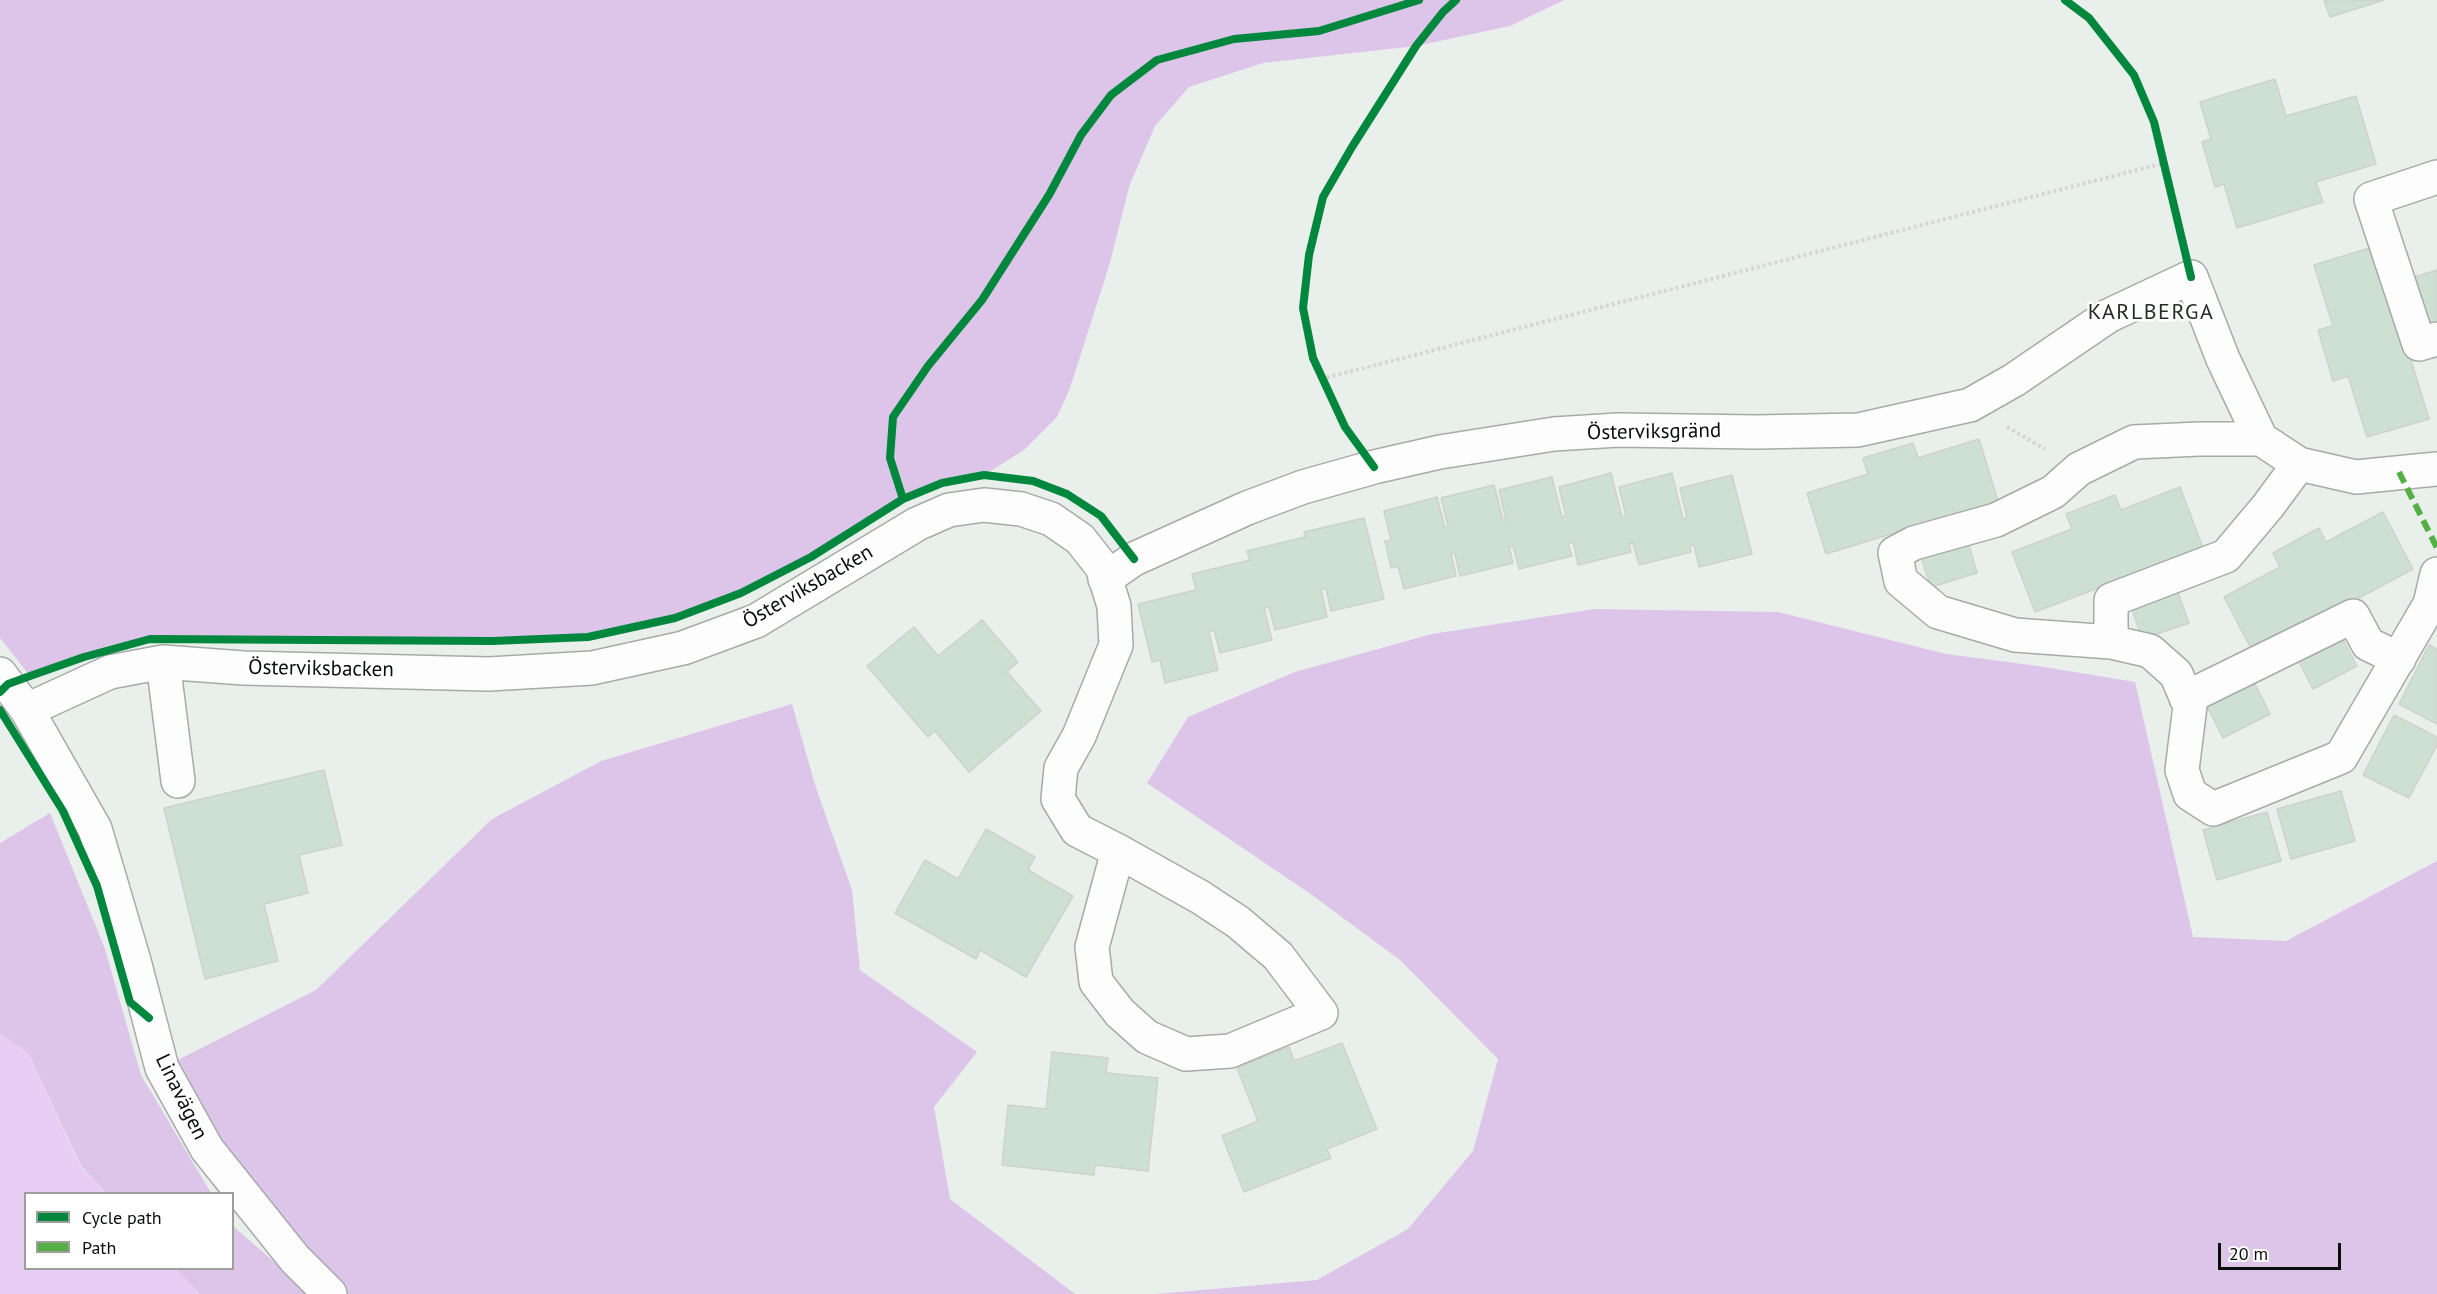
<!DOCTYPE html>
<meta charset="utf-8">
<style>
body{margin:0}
#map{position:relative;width:2437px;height:1294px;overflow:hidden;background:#e9efea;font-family:"PT Sans",sans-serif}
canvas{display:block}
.legend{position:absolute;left:24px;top:1192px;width:210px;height:78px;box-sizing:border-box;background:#fff;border:2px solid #9d9f9d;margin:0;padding:8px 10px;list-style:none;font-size:18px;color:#0a0e0b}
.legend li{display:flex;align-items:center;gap:12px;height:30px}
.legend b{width:30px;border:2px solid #9d9f9d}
.scale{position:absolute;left:2218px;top:1243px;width:123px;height:27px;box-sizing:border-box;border:3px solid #0a0e0b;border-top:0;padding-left:8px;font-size:18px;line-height:21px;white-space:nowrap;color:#0a0e0b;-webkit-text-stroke:4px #fff;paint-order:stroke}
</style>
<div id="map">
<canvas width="2437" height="1294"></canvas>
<ul class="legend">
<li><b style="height:8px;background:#00873e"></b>Cycle path</li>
<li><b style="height:8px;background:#54b044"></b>Path</li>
</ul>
<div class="scale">20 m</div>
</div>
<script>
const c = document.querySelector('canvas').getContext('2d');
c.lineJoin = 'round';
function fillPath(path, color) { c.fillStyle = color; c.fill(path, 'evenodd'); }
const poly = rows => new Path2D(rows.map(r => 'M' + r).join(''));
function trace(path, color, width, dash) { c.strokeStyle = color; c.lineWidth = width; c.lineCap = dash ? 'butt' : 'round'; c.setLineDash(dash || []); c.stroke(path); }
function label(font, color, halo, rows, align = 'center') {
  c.font = font + ' "PT Sans",sans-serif'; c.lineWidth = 5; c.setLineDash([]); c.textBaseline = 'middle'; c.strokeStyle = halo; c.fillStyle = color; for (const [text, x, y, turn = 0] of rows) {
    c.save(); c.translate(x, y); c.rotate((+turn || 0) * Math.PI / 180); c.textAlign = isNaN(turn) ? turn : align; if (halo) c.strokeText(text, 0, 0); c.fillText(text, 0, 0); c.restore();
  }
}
fillPath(poly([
 [0,0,1564,0,1510,26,1416,46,1263,63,1189,87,1155,126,1130,184,1109,266,1070,388,1057,417,1024,450,984,475,942,483,903,499,811,557,741,593,675,618,588,637,493,641,150,639,84,657,30,676,0,638],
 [1595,609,1778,612,1946,654,2038,666,2135,682,2193,937,2286,941,2437,861,2437,1294,1156,1294,1317,1280,1408,1229,1473,1151,1498,1059,1400,960,1312,895,1147,783,1188,717,1295,672,1432,634],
 [792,704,816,788,852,890,860,970,977,1052,934,1107,950,1199,1075,1294,330,1294,162,1068,316,990,492,819,601,761],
 [50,813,105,949,141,1075,211,1193,106,1193,81,1166,28,1053,0,1034,0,843],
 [233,1226,311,1294,200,1294,176,1269,232,1268]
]), '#dcc5e9');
fillPath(poly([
 [0,1034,28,1053,80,1166,106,1193,26,1194,26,1268,176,1269,200,1294,0,1294]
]), '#e8cef4');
const building = poly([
 [2324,0,2384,0,2330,17,2324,0],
 [2275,79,2286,116,2356,96,2376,164,2316,182,2323,202,2237,228,2224,184,2215,187,2202,142,2211,139,2200,102,2275,79],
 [2376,246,2429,419,2367,437,2348,376,2333,381,2318,330,2333,326,2314,265,2376,246],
 [2437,270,2437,322,2424,326,2409,279,2437,270],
 [1979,439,1998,501,1826,554,1807,493,1868,474,1863,458,1913,443,1918,458,1979,439],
 [1611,473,1622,517,1626,516,1619,487,1672,473,1683,519,1687,518,1680,488,1732,475,1752,554,1699,567,1694,545,1690,546,1691,552,1639,565,1633,543,1629,544,1631,552,1578,565,1573,542,1568,543,1572,556,1519,569,1513,546,1509,547,1513,563,1460,576,1455,554,1451,554,1456,576,1404,589,1398,566,1391,568,1385,541,1391,540,1384,511,1437,497,1445,528,1448,526,1441,498,1494,485,1503,520,1506,520,1499,490,1552,477,1562,517,1566,516,1559,487,1611,473],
 [2180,487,2203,548,2035,612,2012,552,2072,529,2066,514,2115,495,2121,510,2180,487],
 [2383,512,2413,569,2254,654,2224,597,2280,567,2273,553,2319,528,2326,542,2383,512],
 [1364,518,1384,599,1331,611,1326,589,1321,589,1327,617,1275,630,1269,607,1264,608,1272,640,1220,653,1214,630,1209,632,1218,670,1165,683,1160,660,1152,662,1138,604,1196,590,1192,574,1250,560,1247,551,1305,537,1304,532,1364,518],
 [1967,539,1977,573,1931,587,1920,554,1967,539],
 [2177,590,2189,623,2142,639,2131,606,2177,590],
 [982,620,1018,662,1007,672,1041,711,969,772,935,731,928,737,867,666,914,627,938,656,982,620],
 [2341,636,2357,666,2313,689,2297,658,2341,636],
 [2429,645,2437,649,2437,724,2399,704,2429,645],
 [2250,674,2270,714,2223,738,2203,698,2250,674],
 [2394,715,2437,737,2437,745,2409,798,2363,775,2394,715],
 [324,770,342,845,299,855,308,893,264,904,278,961,205,979,164,808,324,770],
 [2341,791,2355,841,2291,859,2277,809,2341,791],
 [2267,812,2281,861,2217,880,2203,830,2267,812],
 [986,829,1035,857,1028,870,1073,896,1026,977,980,950,976,959,895,913,925,860,958,879,986,829],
 [1342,1043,1377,1129,1327,1149,1331,1158,1244,1192,1222,1136,1258,1121,1237,1068,1289,1047,1294,1061,1342,1043],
 [1052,1052,1108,1058,1106,1073,1158,1078,1148,1171,1095,1165,1094,1175,1002,1165,1008,1105,1046,1109,1052,1052]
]);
fillPath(building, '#cee0d2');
trace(building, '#ced2ce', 1.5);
const minor = poly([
 [2437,177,2371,199,2419,344,2437,339],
 [2261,439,2199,439,2134,442,2079,469,2053,492,1996,520,1914,543,1895,553,1901,581,1938,612,2015,635,2111,642,2150,651,2176,674,2190,706,2182,770,2190,794,2213,809,2341,757,2430,604,2437,574],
 [1105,579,1134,559,1247,508,1303,487,1374,467,1440,452,1554,434,1618,430,1757,432,1858,430,1970,405,2014,380,2108,316,2191,277,2223,359,2261,439,2299,464,2356,477,2437,469],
 [2111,642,2111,600,2226,556,2268,506,2299,464],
 [163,662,178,781],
 [0,674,27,710,95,829,134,961,162,1068,207,1149,295,1259,330,1294],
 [2186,698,2353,616,2368,644,2399,659],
 [27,710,110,672,163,662,243,668,489,674,592,668,683,648,756,621,917,524,949,510,984,505,1021,509,1051,519,1080,539,1102,567,1114,606,1116,645,1079,736,1061,768,1058,799,1077,830,1118,851,1200,897,1238,922,1278,956,1321,1013,1230,1051,1186,1054,1147,1037,1120,1013,1096,982,1092,947,1118,851]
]);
trace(minor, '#a7aba8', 36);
trace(poly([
 [1321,379,2164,163],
 [2007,427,2045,449]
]), '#d5d6d5', 4, [3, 3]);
trace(minor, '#fcfdfc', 33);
trace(poly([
 [2399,472,2437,548]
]), '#54b044', 6, [12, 6]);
trace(poly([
 [2065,0,2089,18,2134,75,2154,122,2191,277],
 [1374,467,1345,427,1313,358,1303,308,1309,255,1323,197,1352,147,1416,46,1443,12,1456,0],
 [903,499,890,458,893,417,928,366,982,300,1049,195,1081,135,1111,95,1157,60,1234,39,1319,31,1419,0],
 [0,692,8,684,30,676,84,657,150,639,493,641,588,637,675,618,741,593,811,557,903,499,942,483,984,475,1033,481,1067,494,1101,516,1134,559],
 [0,710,63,811,97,886,130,1002,149,1018]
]), '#00873e', 8);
label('21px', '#0a0e0b', '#fff', [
 ["Österviksgränd",1654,432,-1],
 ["Österviksbacken",808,587,-30],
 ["Österviksbacken",321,669,1],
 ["Linavägen",181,1097,64]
]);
c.letterSpacing = '1.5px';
label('22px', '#252d27', '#fff', [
 ["KARLBERGA",2151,313]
]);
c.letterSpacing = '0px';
</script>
